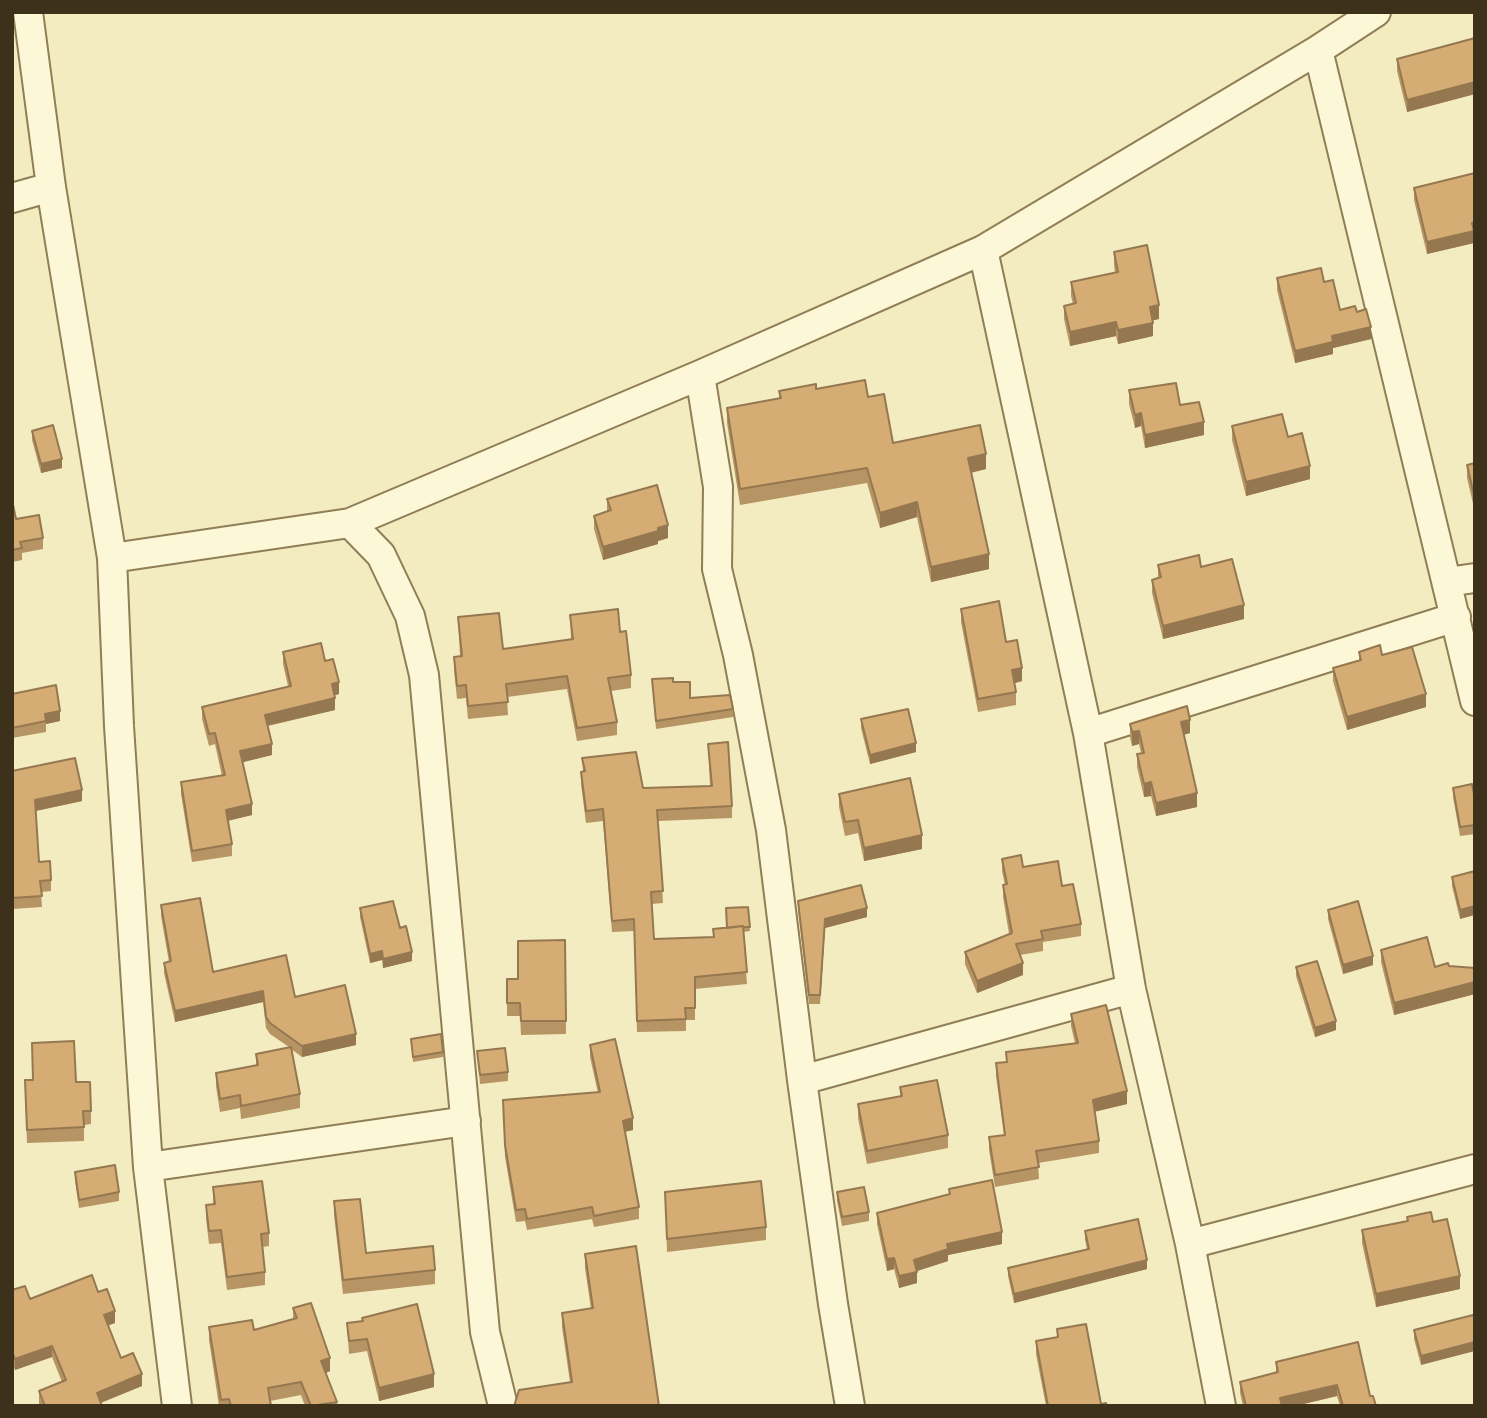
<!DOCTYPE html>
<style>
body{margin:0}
#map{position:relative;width:1487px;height:1418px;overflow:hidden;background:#f3ecc1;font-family:"Libre Baskerville",serif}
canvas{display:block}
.frame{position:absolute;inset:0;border:14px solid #3d311c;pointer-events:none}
</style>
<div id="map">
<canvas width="1487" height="1418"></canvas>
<div class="frame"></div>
</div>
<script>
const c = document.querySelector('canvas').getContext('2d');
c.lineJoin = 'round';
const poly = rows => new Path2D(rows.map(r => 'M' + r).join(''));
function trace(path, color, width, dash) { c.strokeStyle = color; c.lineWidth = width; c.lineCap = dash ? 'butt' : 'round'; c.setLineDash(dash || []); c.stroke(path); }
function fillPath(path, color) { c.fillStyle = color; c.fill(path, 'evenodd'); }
const minor = poly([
 [28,12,51,187,112,558,119,726,148,1167,177,1406],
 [1318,50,1475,701],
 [12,198,51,187],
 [983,250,1088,733,1131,989,1190,1244,1221,1406],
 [700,375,718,487,717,569,738,655,771,830,802,1080,833,1304,850,1406],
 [350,523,381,555,410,616,424,675,485,1332,503,1406],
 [112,558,350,523,700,375,983,250,1318,50,1376,12],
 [1447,582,1475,578],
 [1088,733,1456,617],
 [802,1080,1131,989],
 [148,1167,466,1121],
 [1190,1244,1475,1169]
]);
trace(minor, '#8f7e56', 32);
trace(minor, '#fcf7d6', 28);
fillPath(poly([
 [1475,38,1475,94,1407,112,1397,71,1397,59],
 [1414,188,1474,234,1474,243,1427,254,1414,200],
 [1114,252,1159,319,1153,320,1153,336,1118,344,1116,336,1070,346,1064,319,1064,306,1073,304,1071,296,1071,282,1115,273,1114,265],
 [1277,278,1324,282,1340,310,1357,312,1371,339,1333,348,1333,354,1295,363,1277,290],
 [816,389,868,397,893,443,986,469,971,473,989,569,931,582,917,517,880,528,867,483,740,505,727,423,727,408,779,398,779,391],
 [1129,390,1180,405,1204,435,1145,448,1141,426,1135,428,1129,404],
 [1232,426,1288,437,1310,479,1246,496,1232,440],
 [32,431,62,468,41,473,32,440],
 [1475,463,1475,512,1467,478,1467,465],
 [607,499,668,538,658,541,658,544,603,560,594,529,594,516,607,511],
 [12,500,16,519,43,538,43,549,22,553,22,560,12,562],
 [1158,565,1244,619,1163,639,1152,593,1152,580,1158,578],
 [961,609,1006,642,1022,681,1014,683,1016,692,1016,705,978,712,961,622],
 [570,615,620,632,631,675,631,688,611,691,617,722,617,735,577,741,567,689,507,697,508,715,468,719,466,698,457,699,454,670,454,657,460,656,458,617,503,649,571,639],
 [283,652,325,661,339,694,335,695,335,710,268,726,272,755,242,762,252,815,228,821,232,844,232,856,192,862,181,794,181,782,222,776,215,744,209,746,202,719,202,707,288,686,283,664],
 [1359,652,1382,655,1426,707,1347,730,1333,681,1333,668,1359,660],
 [652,679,673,682,690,698,733,709,733,717,656,729],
 [12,694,60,721,46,724,46,732,12,738],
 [861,719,916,752,870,764,861,728],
 [1130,724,1190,733,1184,735,1197,807,1156,816,1151,796,1144,797,1137,767,1137,754,1141,753,1139,744,1132,746,1130,737],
 [708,744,732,806,732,818,658,821,663,903,652,904,654,939,713,937,713,929,726,928,748,907,750,931,743,932,747,984,695,989,695,1020,686,1020,686,1031,637,1032,634,931,612,932,603,821,586,823,581,784,581,772,583,771,582,758,643,788,710,786],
 [12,771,82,801,36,811,39,862,51,880,51,891,41,892,42,907,12,909],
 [1453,788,1475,799,1475,834,1460,836,1453,797],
 [839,794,922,849,864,861,858,833,845,836,839,807],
 [1002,859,1062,886,1081,924,1081,936,1043,942,1043,951,1020,955,1023,975,977,993,965,964,965,952,1009,934,1003,897,1003,885,1005,885,1002,871],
 [1475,871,1460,919,1452,886,1452,877],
 [798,901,867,917,825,928,820,1004,809,1004,798,910],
 [161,905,213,972,295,997,356,1045,302,1057,291,1049,300,1094,300,1108,241,1119,240,1108,220,1112,216,1086,216,1073,256,1065,256,1054,289,1047,270,1034,266,1028,263,1002,175,1022,164,973,164,963,169,962,161,916],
 [360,908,400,928,412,961,383,968,382,960,370,963,360,917],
 [1328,910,1373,965,1343,974,1328,919],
 [565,940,566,1034,521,1035,520,1016,507,1016,507,979,518,979],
 [1381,950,1435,967,1449,966,1475,968,1475,994,1394,1015,1381,962],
 [1296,967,1336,1030,1315,1037,1296,976],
 [1071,1014,1127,1104,1094,1112,1099,1141,1099,1153,1038,1163,1039,1179,995,1187,989,1150,989,1137,1004,1135,996,1076,996,1063,1006,1062,1006,1052,1075,1043,1071,1026],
 [411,1039,443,1052,443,1057,413,1062],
 [32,1043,76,1082,91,1111,91,1124,84,1125,84,1141,27,1143,25,1093,33,1080],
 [590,1045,633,1130,625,1132,639,1207,639,1219,594,1227,592,1219,527,1230,525,1221,516,1222,505,1157,503,1100,598,1093,590,1057],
 [477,1051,508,1072,508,1081,480,1084],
 [900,1087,948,1135,948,1148,867,1164,858,1118,858,1104,900,1096],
 [75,1172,119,1192,119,1201,79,1208,75,1181],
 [213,1187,269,1233,269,1246,263,1247,265,1272,265,1285,227,1290,221,1243,209,1244,206,1218,206,1205,213,1204],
 [949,1189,1002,1244,948,1255,948,1261,917,1271,917,1283,899,1288,894,1269,887,1271,877,1224,877,1213,949,1195],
 [665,1192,766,1227,766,1240,667,1252],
 [837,1192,869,1212,869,1221,842,1226,837,1201],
 [334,1201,366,1253,435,1270,435,1284,343,1294,334,1215],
 [1407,1217,1433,1222,1460,1289,1376,1307,1362,1243,1362,1230,1407,1221],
 [1085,1231,1147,1269,1014,1303,1008,1276,1008,1268,1087,1249,1085,1240],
 [585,1254,659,1406,570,1382,562,1327,562,1313,591,1309,585,1268],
 [12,1290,30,1299,98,1292,115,1323,108,1325,121,1358,142,1386,101,1403,102,1406,40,1406,39,1403,39,1391,62,1382,52,1357,15,1370,12,1363],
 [293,1308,330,1371,326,1373,337,1402,337,1406,305,1406,301,1395,270,1401,271,1406,219,1406,209,1340,209,1327,254,1330,293,1320],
 [362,1318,434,1387,379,1401,367,1351,349,1354,347,1323,362,1321],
 [1475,1320,1421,1365,1414,1339,1414,1330],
 [1057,1329,1101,1404,1107,1406,1046,1406,1036,1354,1036,1341,1057,1337],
 [1276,1362,1370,1396,1376,1406,1340,1406,1337,1396,1295,1406,1243,1406,1240,1393,1240,1382,1276,1373]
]), '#b79463');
fillPath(poly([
 [1475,82,1475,94,1407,112,1407,100],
 [1475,222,1474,243,1427,254,1427,242],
 [1159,305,1159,319,1150,321,1150,307],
 [1116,322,1116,336,1070,346,1070,332],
 [1153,323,1153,336,1118,344,1118,330],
 [1371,327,1371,339,1333,348,1333,354,1295,363,1295,351,1332,336],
 [1141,413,1141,426,1135,428,1135,415],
 [1204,422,1204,435,1145,448,1145,435],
 [986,454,986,469,968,473,968,458],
 [62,459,62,468,41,473,41,464],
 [1310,466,1310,479,1246,496,1246,482],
 [917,502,917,517,880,528,880,513],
 [668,525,668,538,658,541,658,544,603,560,603,547],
 [989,554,989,569,931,582,931,567],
 [1244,605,1244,619,1163,639,1163,626],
 [1022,668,1022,681,1012,684,1012,670],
 [339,682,339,694,332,696,332,684],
 [1426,694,1426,707,1347,730,1347,717],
 [335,698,335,710,265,726,265,715],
 [60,711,60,721,46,724,45,714],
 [1190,720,1190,733,1181,735,1181,722],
 [1139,731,1139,744,1132,746,1132,732],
 [916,743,916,752,870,764,870,755],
 [272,744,272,755,240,763,240,751],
 [1151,782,1151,796,1144,797,1144,784],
 [82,790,82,801,35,811,35,800],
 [1197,793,1197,807,1156,816,1156,803],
 [252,804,252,815,226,821,226,810],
 [922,835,922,849,864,861,864,848],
 [1475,906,1475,915,1460,919,1460,910],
 [867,908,867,917,825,928,820,1004,825,919],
 [382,951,382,960,370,963,370,954],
 [412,952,412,961,383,968,383,959],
 [1373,956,1373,965,1343,974,1343,965],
 [1023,963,1023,975,977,993,977,981],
 [1475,982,1475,994,1394,1015,1394,1003],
 [263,991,263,1002,175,1022,175,1011],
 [1336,1021,1336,1030,1315,1037,1315,1028],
 [356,1034,356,1045,302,1057,302,1046],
 [1127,1091,1127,1104,1093,1112,1093,1100],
 [633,1118,633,1130,623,1132,623,1121],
 [1002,1232,1002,1244,948,1255,948,1261,914,1272,914,1260,947,1244],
 [894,1258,894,1269,887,1271,887,1259],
 [1147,1260,1147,1269,1014,1303,1014,1294],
 [917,1272,917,1283,899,1288,899,1276],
 [1460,1276,1460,1289,1376,1307,1376,1294],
 [115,1311,115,1323,104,1327,104,1315],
 [1475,1342,1475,1351,1421,1365,1421,1356],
 [52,1346,52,1357,15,1370,15,1359],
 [330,1358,330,1371,321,1375,321,1361],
 [142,1374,142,1386,97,1404,97,1393],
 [434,1374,434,1387,379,1401,379,1388],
 [1337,1385,1337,1396,1295,1406,1280,1406,1280,1398]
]), '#957850');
const building = poly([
 [1475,38,1475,82,1407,100,1397,59,1475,38],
 [1475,173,1475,222,1472,223,1474,231,1427,242,1414,188,1475,173],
 [1147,245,1159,305,1150,307,1153,323,1118,330,1116,322,1070,332,1064,306,1076,303,1071,282,1118,272,1114,252,1147,245],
 [1321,268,1324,282,1333,280,1340,310,1355,306,1357,312,1366,309,1371,327,1332,336,1333,342,1295,351,1277,278,1321,268],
 [865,380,868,397,884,394,893,443,980,425,986,454,968,458,989,554,931,567,917,502,880,513,867,468,740,489,727,408,781,398,779,391,816,384,816,389,865,380],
 [1176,383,1180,405,1199,402,1204,422,1145,435,1141,413,1135,415,1129,390,1176,383],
 [1282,414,1288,437,1302,433,1310,466,1246,482,1232,426,1282,414],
 [53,425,62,459,41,464,32,431,53,425],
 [1475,463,1475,499,1467,465,1475,463],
 [657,485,668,525,658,528,658,531,603,547,594,516,611,510,607,499,657,485],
 [12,500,16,519,39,515,43,538,20,542,22,548,12,550,12,500],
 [1199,555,1201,567,1232,559,1244,605,1163,626,1152,580,1161,577,1158,565,1199,555],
 [999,601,1006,642,1017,640,1022,668,1012,670,1016,692,978,699,961,609,999,601],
 [618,609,620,632,626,631,631,675,608,678,617,722,577,728,567,676,506,684,508,702,468,706,466,685,457,686,454,657,462,656,458,617,499,613,503,649,573,639,570,615,618,609],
 [321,643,325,661,333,659,339,682,332,684,335,698,265,715,272,744,240,751,252,804,226,810,232,844,192,851,181,782,225,775,215,733,209,734,202,707,291,686,283,652,321,643],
 [1380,645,1382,655,1412,647,1426,694,1347,717,1333,668,1361,660,1359,652,1380,645],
 [673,678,673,682,690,682,690,698,730,695,733,709,656,721,652,679,673,678],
 [56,685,60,711,45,714,46,721,12,728,12,694,56,685],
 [1187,706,1190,720,1181,722,1197,793,1156,803,1151,782,1144,784,1137,754,1144,753,1139,731,1132,732,1130,724,1187,706],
 [908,709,916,743,870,755,861,719,908,709],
 [728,742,732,806,657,810,663,891,651,892,654,939,714,937,713,929,743,926,747,972,695,977,695,1008,685,1008,686,1019,637,1021,634,919,612,921,603,809,586,811,581,772,585,771,582,758,636,752,643,788,712,786,708,744,728,742],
 [75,758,82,790,35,800,39,862,50,861,51,880,40,881,42,896,12,898,12,771,75,758],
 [910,778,922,835,864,848,858,820,845,822,839,794,910,778],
 [1472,784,1475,799,1475,825,1460,827,1453,788,1472,784],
 [1021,855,1023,867,1058,861,1062,886,1073,884,1081,924,1041,931,1043,939,1016,944,1023,963,977,981,965,952,1012,933,1003,885,1007,884,1002,859,1021,855],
 [1475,871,1475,906,1460,910,1452,877,1475,871],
 [861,885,867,908,825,919,820,995,809,995,798,901,861,885],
 [200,898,213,972,286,955,295,997,345,985,356,1034,302,1046,270,1023,266,1017,263,991,175,1011,164,963,171,961,161,905,200,898],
 [393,901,400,928,406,926,412,952,383,959,382,951,370,954,360,908,393,901],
 [1358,901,1373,956,1343,965,1328,910,1358,901],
 [748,907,750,927,743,927,743,926,727,928,726,908,748,907],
 [1427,937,1435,967,1448,963,1449,966,1475,968,1475,982,1394,1003,1381,950,1427,937],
 [565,940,566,1021,521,1021,520,1003,507,1003,507,979,518,979,518,941,565,940],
 [1317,961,1336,1021,1315,1028,1296,967,1317,961],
 [1106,1005,1127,1091,1093,1100,1099,1141,1036,1151,1039,1167,995,1175,989,1137,1005,1135,996,1063,1007,1062,1006,1052,1078,1043,1071,1014,1106,1005],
 [441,1034,443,1052,413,1057,411,1039,441,1034],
 [615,1039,633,1118,623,1121,639,1207,594,1216,592,1207,527,1219,525,1209,516,1210,505,1145,503,1100,600,1092,590,1045,615,1039],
 [74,1041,76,1082,90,1082,91,1111,83,1111,84,1127,27,1130,25,1080,33,1080,32,1043,74,1041],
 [291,1047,300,1094,241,1106,240,1095,220,1099,216,1073,258,1065,256,1054,291,1047],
 [505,1048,508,1072,480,1075,477,1051,505,1048],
 [937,1080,948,1135,867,1151,858,1104,902,1096,900,1087,937,1080],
 [115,1165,119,1192,79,1200,75,1172,115,1165],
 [992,1180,1002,1232,947,1244,948,1249,914,1260,917,1272,899,1276,894,1258,887,1259,877,1213,950,1194,949,1189,992,1180],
 [262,1181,269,1233,261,1234,265,1272,227,1277,221,1230,209,1231,206,1205,215,1204,213,1187,262,1181],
 [761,1181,766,1227,667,1239,665,1192,761,1181],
 [864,1187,869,1212,842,1217,837,1192,864,1187],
 [360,1199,366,1253,433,1246,435,1270,343,1280,334,1201,360,1199],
 [1431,1212,1433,1222,1447,1219,1460,1276,1376,1294,1362,1230,1408,1221,1407,1217,1431,1212],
 [1138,1219,1147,1260,1014,1294,1008,1268,1089,1249,1085,1231,1138,1219],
 [636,1246,659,1406,515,1406,515,1403,519,1390,572,1382,562,1313,593,1308,585,1254,636,1246],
 [92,1275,98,1292,107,1289,115,1311,104,1315,121,1358,133,1353,142,1374,97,1393,102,1406,45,1406,39,1391,66,1380,52,1346,15,1359,12,1351,12,1290,25,1286,30,1299,92,1275],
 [311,1303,330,1358,321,1361,337,1402,311,1406,301,1382,268,1388,271,1406,231,1406,229,1399,221,1400,209,1327,252,1320,254,1330,297,1318,293,1308,311,1303],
 [417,1304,434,1374,379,1388,367,1339,349,1341,347,1323,363,1321,362,1318,417,1304],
 [1473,1315,1475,1320,1475,1342,1421,1356,1414,1330,1473,1315],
 [1086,1324,1101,1404,1106,1403,1107,1406,1048,1406,1036,1341,1058,1337,1057,1329,1086,1324],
 [1358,1342,1370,1396,1373,1396,1376,1406,1343,1406,1337,1385,1280,1398,1282,1406,1246,1406,1240,1382,1278,1372,1276,1362,1358,1342]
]);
fillPath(building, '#d5ac73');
trace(building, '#957850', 2);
</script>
